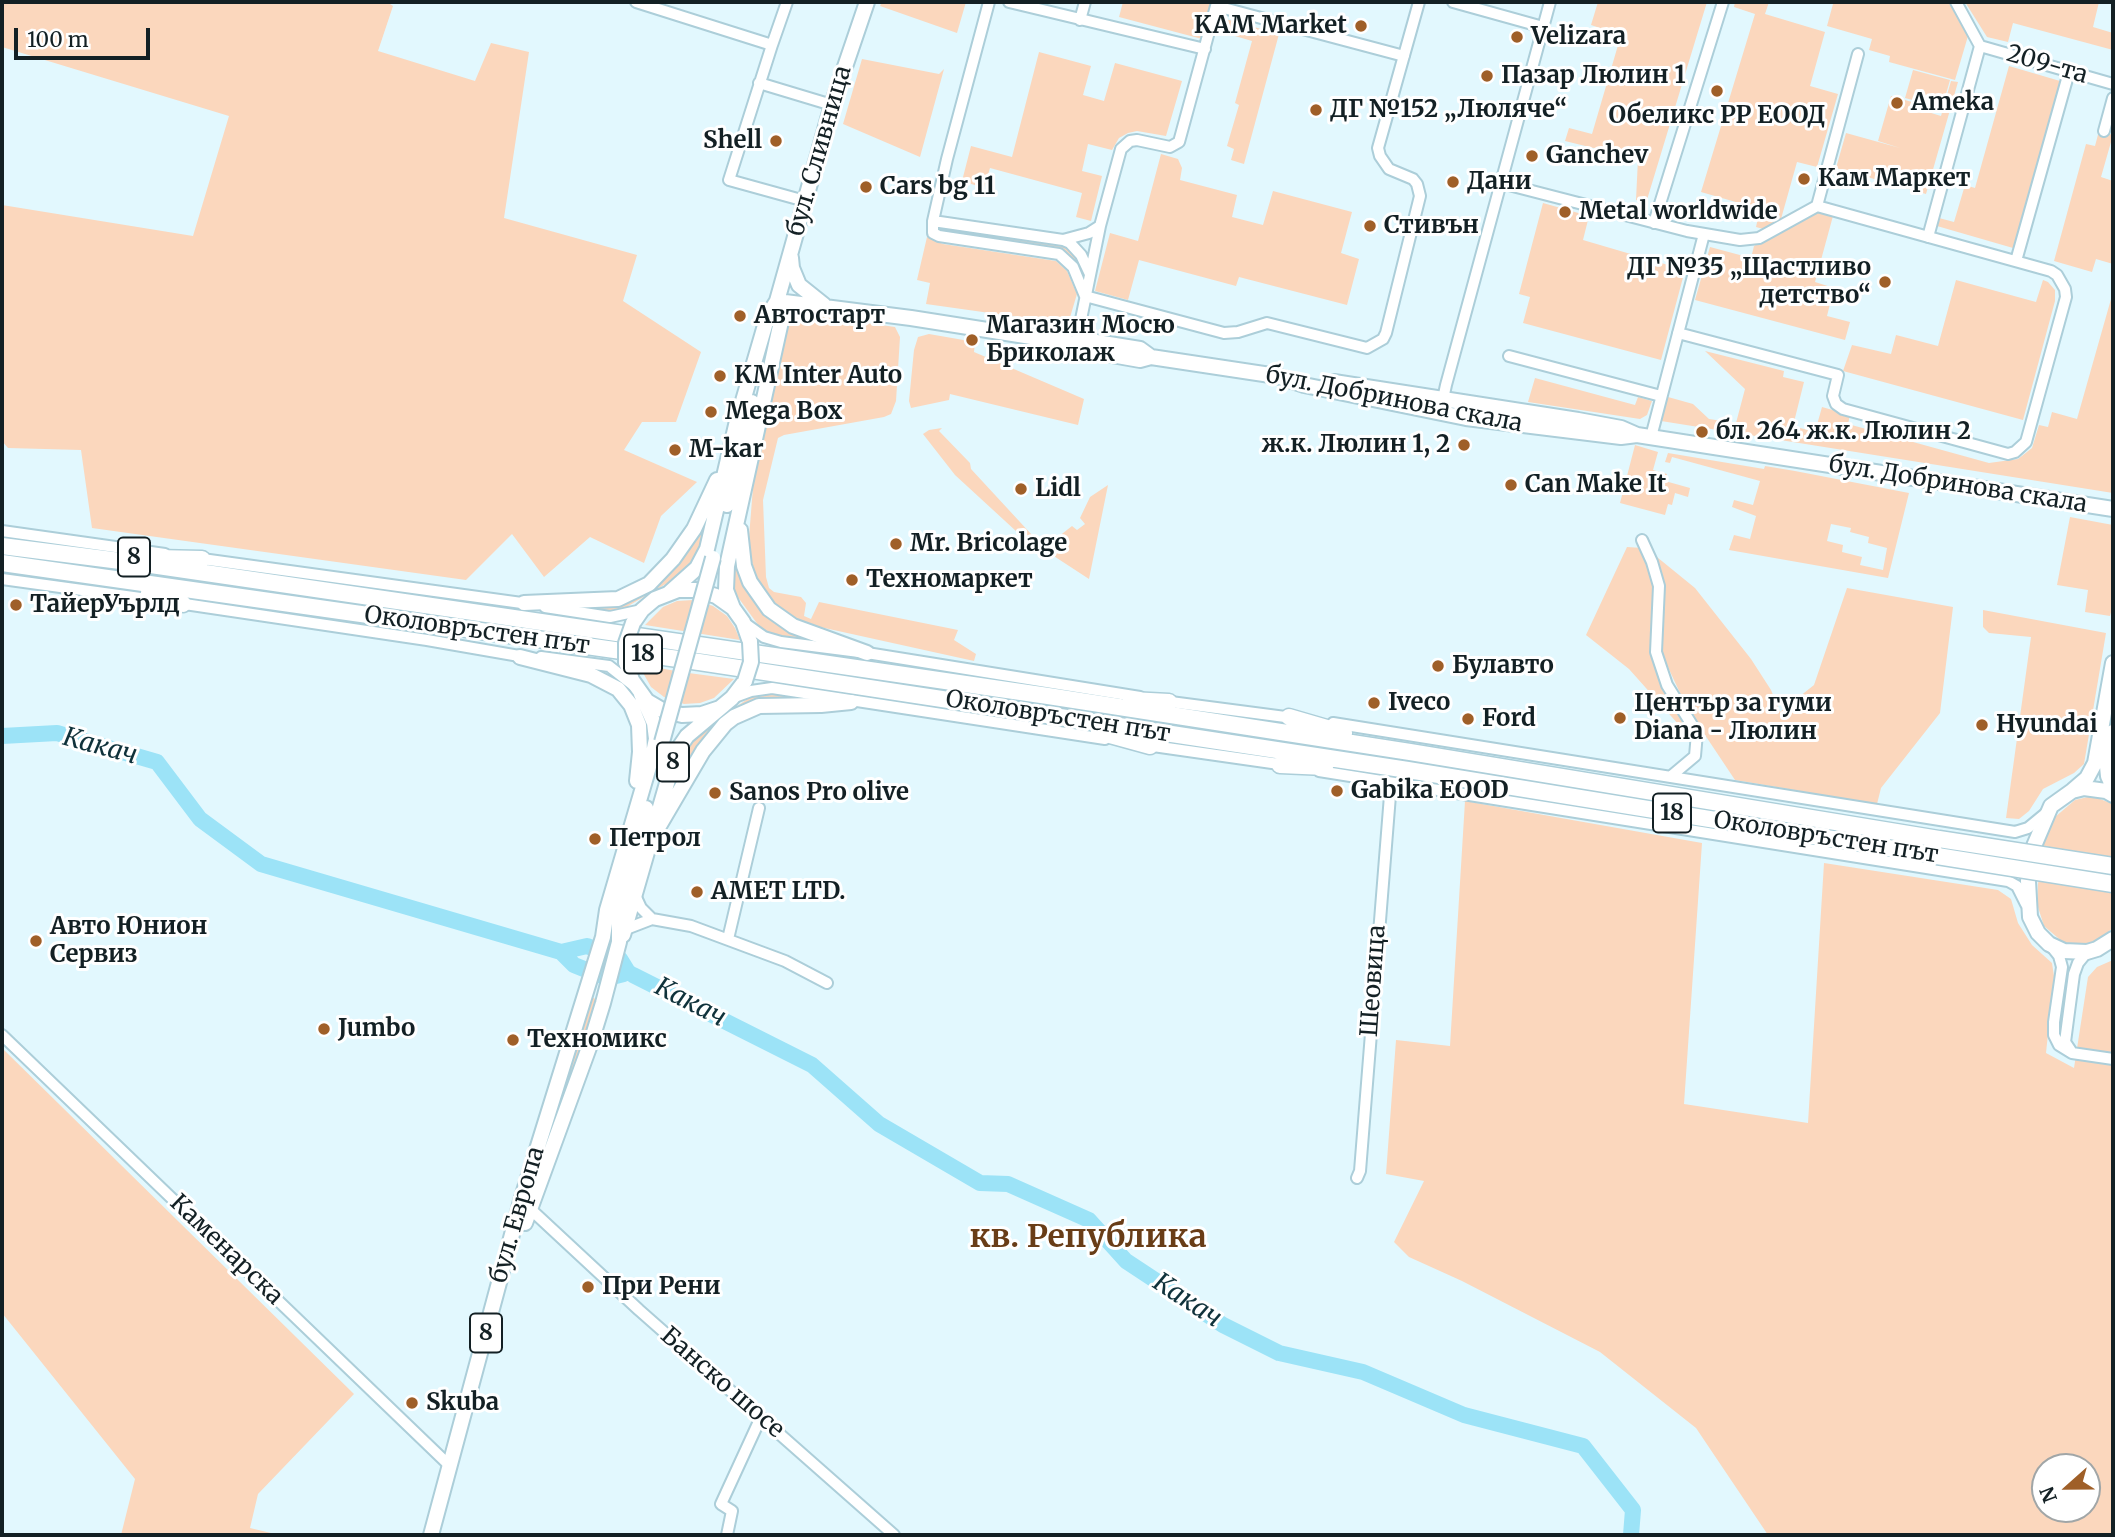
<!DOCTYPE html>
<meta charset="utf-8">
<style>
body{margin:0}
#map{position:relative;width:2115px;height:1537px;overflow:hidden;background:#e2f8fe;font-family:Merriweather,serif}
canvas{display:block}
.frame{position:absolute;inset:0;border:4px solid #132024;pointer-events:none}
.north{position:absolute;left:2031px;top:1453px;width:70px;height:70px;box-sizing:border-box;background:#fff;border:2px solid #a1a6a7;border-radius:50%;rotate:249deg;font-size:19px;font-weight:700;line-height:28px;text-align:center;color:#132024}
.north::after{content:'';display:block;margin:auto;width:24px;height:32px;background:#9f5f28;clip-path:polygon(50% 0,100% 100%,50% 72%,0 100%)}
.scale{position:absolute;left:14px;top:28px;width:136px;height:32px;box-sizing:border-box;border:4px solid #132024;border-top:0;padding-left:9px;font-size:21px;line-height:24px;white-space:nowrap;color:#132024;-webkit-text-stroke:5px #fff;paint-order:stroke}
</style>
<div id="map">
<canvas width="2115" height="1537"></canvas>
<div class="frame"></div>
<div class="north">N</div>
<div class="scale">100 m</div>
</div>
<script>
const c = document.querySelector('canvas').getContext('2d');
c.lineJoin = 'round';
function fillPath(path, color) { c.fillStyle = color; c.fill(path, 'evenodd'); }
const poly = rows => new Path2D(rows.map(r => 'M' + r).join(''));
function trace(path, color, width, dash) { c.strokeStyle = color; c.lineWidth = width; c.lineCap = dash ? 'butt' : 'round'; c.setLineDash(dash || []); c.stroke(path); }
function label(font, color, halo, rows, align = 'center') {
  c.font = font + ' Merriweather,serif'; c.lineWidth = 6; c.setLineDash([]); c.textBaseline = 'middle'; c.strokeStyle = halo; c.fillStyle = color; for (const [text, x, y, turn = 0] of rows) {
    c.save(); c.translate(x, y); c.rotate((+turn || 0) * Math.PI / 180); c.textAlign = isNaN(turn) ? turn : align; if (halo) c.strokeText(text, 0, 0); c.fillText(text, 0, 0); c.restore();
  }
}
fillPath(poly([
 [2,2,387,2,393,6,378,51,475,81,491,43,529,52,504,218,637,255,623,301,701,352,676,422,642,422,624,450,697,482,661,516,644,563,590,537,544,577,512,534,466,580,92,528,81,450,8,448,2,441,2,205,193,236,229,116,2,47],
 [882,2,966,2,957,33,880,6],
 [1123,2,1212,2,1202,39,1119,17],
 [1598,2,1707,2,1646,203,1636,200,1638,159,1565,141,1569,128,1592,134,1621,35,1591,25],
 [1735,2,1769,2,1765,14,1825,32,1810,86,1838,94,1817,167,1797,162,1781,219,1763,229,1756,227,1760,209,1701,192,1755,14,1734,7],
 [1827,2,1949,2,1968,36,1955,80,1889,62,1890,56,1869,50,1872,39,1827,26,1833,4],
 [1965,2,2099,2,2093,27,2113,33,2113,50,2013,23,2008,42,1987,37],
 [1222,18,1279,34,1244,164,1231,160,1234,149,1227,146,1239,105,1235,103,1252,41,1218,31],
 [1039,52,1091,66,1083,95,1104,101,1115,63,1182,81,1166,136,1137,131,1128,133,1119,138,1112,150,1088,144,1082,171,1102,176,1091,221,1076,217,1082,193,990,168,984,188,962,181,971,146,1012,157],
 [862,59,939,74,944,69,920,157,843,124],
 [2009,66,2060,81,2013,248,1937,226,1939,218,1954,222,1965,185,1975,188],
 [1913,70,1950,80,1942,108,1905,98],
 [1951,81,1958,82,1926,194,1836,168,1846,133,1900,148,1878,141,1891,96,1912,102,1915,108,1941,116],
 [2099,131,2113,135,2101,177,2113,181,2113,264,2096,259,2092,272,2054,261,2086,144,2095,146],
 [1161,154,1178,159,1182,168,1180,180,1237,195,1232,217,1263,225,1273,191,1352,212,1341,253,1359,259,1347,305,1239,277,1236,286,1139,260,1128,300,1095,291,1110,233,1138,241],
 [1543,203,1589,216,1583,240,1685,270,1661,360,1523,323,1530,297,1519,294],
 [1816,211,1833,216,1815,282,1834,288,1827,316,1850,322,1845,340,1695,300,1710,247,1751,258,1754,246],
 [940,226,1063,245,1081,262,1076,265,1070,257,940,232],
 [927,237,943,244,1056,261,1067,271,1077,294,1068,324,926,304,930,283,917,280],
 [1956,280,2036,302,2043,280,2048,282,2055,290,2055,301,2023,420,1843,371,1852,345,1891,354,1896,335,1938,346],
 [2113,292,2113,493,1661,421,1668,397,1693,404,1709,419,1736,423,1745,389,1705,351,1784,371,1783,377,1804,382,1793,426,1815,432,1822,407,1850,415,1848,424,1989,463,2018,459,2032,448,2039,425,2048,427,2052,412,2077,419],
 [804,314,895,327,900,337,896,401,891,414,884,417,784,435,778,438,763,500,766,577,769,588,774,592,801,597,806,603,804,616,811,619,819,602,958,630,954,640,976,654,974,661,811,625,789,616,774,603,757,578,748,550,753,487,772,389,789,322,796,315],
 [929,334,975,342,974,352,1084,399,1078,425,950,394,949,400,911,408,909,401,914,350,918,337],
 [1535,378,1635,405,1638,397,1652,401,1647,415,1640,419,1528,402],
 [942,428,939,431,970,463,971,469,1044,548,1072,526,1077,530,1085,524,1080,518,1090,497,1108,485,1089,579,1017,532,955,475,923,434,929,430],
 [1635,445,1658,452,1653,470,1667,474,1665,481,1690,488,1688,497,1675,493,1672,505,1668,504,1665,515,1620,503],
 [1668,453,1764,469,1765,466,1795,471,1909,493,1888,578,1729,550,1734,535,1750,539,1756,516,1732,507,1734,500,1753,505,1760,481,1672,457,1670,463,1665,462],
 [1831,524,1851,528,1850,532,1869,537,1868,543,1887,548,1883,570,1860,565,1862,557,1842,552,1843,545,1827,541],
 [710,503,700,559,681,575,618,612,600,613,566,604,645,593],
 [2070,517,2113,525,2113,604,2110,616,2085,612,2088,590,2057,585],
 [1627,547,1642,548,1652,574,1654,606,1651,653,1690,728,1690,732,1687,734,1629,669,1586,635],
 [734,548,762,606,832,643,779,638,764,633,732,589],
 [1652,553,1695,588,1751,659,1771,690,1780,712,1814,685,1847,588,1953,607,1940,713,1881,788,1877,804,1735,780,1687,708,1660,650,1665,600,1663,583],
 [693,600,713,606,727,616,735,628,740,640,645,625,663,607,677,601],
 [1983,610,2106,633,2084,764,2074,773,2043,789,2029,811,2019,819,2006,818,2031,637,1989,633,1983,627],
 [638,664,681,672,734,679,714,698,700,703,684,704,664,697,651,687],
 [765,693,815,699,750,704,666,801,680,752,691,737,752,696],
 [2092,796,2113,804,2113,928,2091,945,2077,946,2065,944,2044,926,2037,904,2038,884,2045,836,2055,817,2075,800],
 [1465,801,1702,843,1684,1104,1808,1123,1824,863,1998,890,2011,899,2018,923,2032,945,2052,963,2054,976,2046,1053,2074,1068,2088,977,2097,967,2113,960,2113,1535,1768,1535,1696,1428,1600,1352,1462,1281,1409,1257,1394,1242,1424,1181,1386,1174,1396,1040,1450,1046],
 [2045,1467,2087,1467,2087,1509,2045,1509],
 [592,997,597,1000,593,1015,573,1073,560,1105,556,1106],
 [2,1048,354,1394,258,1494,250,1528,271,1533,270,1535,121,1535,135,1479,2,1313]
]), '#fbd7bd');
trace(poly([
 [2,736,57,733,157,762,200,819,261,864,561,952,574,965,599,975,612,977,624,974],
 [561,952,587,946,620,959,628,972,633,975,812,1065,879,1124,980,1183,1008,1184,1089,1220,1126,1261,1223,1325,1279,1353,1363,1372,1464,1415,1583,1446,1633,1510,1631,1535]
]), '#9ce3f7', 16);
const minor = poly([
 [636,2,772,45,729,180,805,201],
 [989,2,947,159,933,221,933,233,939,236,1059,254,1073,267,1085,296,1224,333,1238,332,1267,323,1367,348,1383,339,1386,333,1420,196,1417,184,1413,179,1389,169,1380,156,1378,148,1419,2],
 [1009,2,1205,49],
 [1453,2,1543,27],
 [1080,20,1085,2],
 [772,45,787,2],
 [1980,46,2113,84],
 [759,83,832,105],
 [2104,131,2113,98],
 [1501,183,1687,231,1740,240,1759,238,1817,206,2051,271,2057,275,2065,289,2066,297,2026,442,2015,452,2008,454,1843,409,1836,404,1833,396,1838,375,1678,333],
 [1817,206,1858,54],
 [933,221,1063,240,1089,233,1100,226],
 [1654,223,1723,2],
 [1928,237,1980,46,1956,2],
 [1063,240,1070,243,1081,255,1090,274],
 [2016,261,2069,72],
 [1076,344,1100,226,1121,149,1130,141,1137,140,1170,147,1179,142,1216,6,1404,56],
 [1509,356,1661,396],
 [1445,404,1443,399,1446,385,1550,2],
 [1651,437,1704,234],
 [2,531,165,554],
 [1642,540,1652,562,1659,586,1656,652,1667,685,1697,733,1695,756,1670,777],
 [195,558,529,604],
 [2,579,155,600],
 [178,603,427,640,525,657],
 [545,607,610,617,642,610],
 [743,622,764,637,781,642,867,653,1140,697],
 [541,657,609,666,633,685],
 [732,698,751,691,772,688,1105,739],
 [1163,701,1293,718],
 [1333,723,2015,832,2028,828,2045,814],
 [1146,745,1286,765],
 [1319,771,2008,881,2017,886,2026,904],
 [635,895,641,908,652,919],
 [626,929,652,919,691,926,785,961,827,983],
 [728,939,759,808],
 [2051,946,2059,956,2062,967,2054,1022,2054,1035,2059,1045,2072,1053,2113,1059],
 [2,1035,450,1466],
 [2071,1051,2065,1042,2074,974,2078,963,2087,952],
 [1357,1178,1360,1171,1391,783],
 [526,1205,639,1310,894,1535],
 [727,1535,732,1511,721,1504,761,1417]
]);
const major = poly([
 [791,258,792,268,799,285,824,305],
 [777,301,911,318,1076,344,1089,351,1140,360,1151,357,1277,376,1304,385,1466,418,1621,437,1637,435],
 [1076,344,1090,341,1140,349,1151,357],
 [1334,382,1578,420,1621,428,1637,435,2113,509],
 [727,505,752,402],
 [740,530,744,566,750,582,769,609,793,626,867,653],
 [669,593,697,568,707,549,736,425,768,315,777,301,832,105,867,2],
 [524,603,618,599,649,584,673,559,694,529,717,480],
 [733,608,726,590,727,566,782,317,777,301],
 [633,623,642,610,655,599,678,590,696,590,716,596,733,608,743,622,750,642],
 [520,657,591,675,618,689,631,705,639,725,640,752,637,781],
 [626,662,632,680,647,701,664,711,682,715,702,714,720,708,732,698,745,681],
 [2113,732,2107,766,2108,776,2113,787],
 [2073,790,2087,778,2095,763,2113,663],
 [2113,795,2106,791,2084,788,2072,791,2051,806,2034,846,2028,881,2030,917,2038,933,2049,944,2064,951,2087,952,2097,949,2113,939],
 [652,838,703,751,725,724,734,717,759,706,821,705,851,702],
 [623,935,676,752,687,736,724,705],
 [525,1223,591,1042,603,1003,619,942,619,911,646,808],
 [431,1535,521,1201,603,937,607,910,653,753,656,739,654,723,641,694]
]);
const highway = poly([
 [2,546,144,564,1048,696,1410,752,1939,839],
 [156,558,202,559],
 [2,563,699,662,1408,770,1937,856],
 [149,593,183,604],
 [1131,700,1169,702],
 [1289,717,1344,733],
 [1099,732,1150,746],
 [1280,765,1325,767]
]);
trace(minor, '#acced9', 14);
trace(major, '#acced9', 18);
trace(highway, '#acced9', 19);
trace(minor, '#fff', 10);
trace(major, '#fff', 14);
trace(highway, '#fff', 16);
const majorBridge = poly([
 [626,662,626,643,633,623],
 [745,681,751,662,750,642],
 [662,742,713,558]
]);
const highwayBridge = poly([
 [1939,839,2113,866],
 [1937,856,2113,884]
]);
trace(majorBridge, '#acced9', 18, []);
trace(highwayBridge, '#acced9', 19, []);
trace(majorBridge, '#fff', 14);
trace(highwayBridge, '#fff', 16);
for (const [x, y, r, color] of [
 [1361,26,7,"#9f5f28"],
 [1517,37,7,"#9f5f28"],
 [1487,76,7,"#9f5f28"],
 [1717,91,7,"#9f5f28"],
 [1897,103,7,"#9f5f28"],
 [1316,110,7,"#9f5f28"],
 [776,141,7,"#9f5f28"],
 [1532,156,7,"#9f5f28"],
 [1804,179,7,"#9f5f28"],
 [1453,182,7,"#9f5f28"],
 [866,187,7,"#9f5f28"],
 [1565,212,7,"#9f5f28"],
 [1370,226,7,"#9f5f28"],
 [1885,282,7,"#9f5f28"],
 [740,316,7,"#9f5f28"],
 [972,340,7,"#9f5f28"],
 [720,376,7,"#9f5f28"],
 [711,412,7,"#9f5f28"],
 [1702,432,7,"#9f5f28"],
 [1464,445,7,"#9f5f28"],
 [675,450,7,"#9f5f28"],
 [1511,485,7,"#9f5f28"],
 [1021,489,7,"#9f5f28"],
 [896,544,7,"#9f5f28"],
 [852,580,7,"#9f5f28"],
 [16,605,7,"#9f5f28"],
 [1438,666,7,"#9f5f28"],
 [1374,703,7,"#9f5f28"],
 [1620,718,7,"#9f5f28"],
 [1468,719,7,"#9f5f28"],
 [1982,725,7,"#9f5f28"],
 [1337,791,7,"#9f5f28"],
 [715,793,7,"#9f5f28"],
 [595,839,7,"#9f5f28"],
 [697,892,7,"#9f5f28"],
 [36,941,7,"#9f5f28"],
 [324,1029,7,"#9f5f28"],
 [513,1040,7,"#9f5f28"],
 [588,1287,7,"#9f5f28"],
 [412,1403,7,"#9f5f28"]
]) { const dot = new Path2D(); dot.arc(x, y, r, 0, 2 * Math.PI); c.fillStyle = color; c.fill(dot); trace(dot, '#fff', 2.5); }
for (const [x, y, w] of [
 [134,557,32],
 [643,654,38],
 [673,762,32],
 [1672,813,38],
 [486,1333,32]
]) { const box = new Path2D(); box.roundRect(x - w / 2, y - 19.5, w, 39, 5); c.fillStyle = '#fff'; c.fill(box); trace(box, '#132024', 2); }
label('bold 23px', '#132024', null, [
 ["8",134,557],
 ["18",643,654],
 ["8",673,762],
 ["18",1672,813],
 ["8",486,1333]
]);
label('bold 24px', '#132024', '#fff', [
 ["KAM Market",1347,26,"right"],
 ["Velizara",1531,37],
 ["Пазар Люлин 1",1501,76],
 ["Ameka",1911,103],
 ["ДГ №152 „Люляче“",1330,110],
 ["Обеликс РР ЕООД",1717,116,"center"],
 ["Shell",762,141,"right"],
 ["Ganchev",1546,156],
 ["Кам Маркет",1818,179],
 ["Дани",1467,182],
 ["Cars bg 11",880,187],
 ["Metal worldwide",1579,212],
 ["Стивън",1384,226],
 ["ДГ №35 „Щастливо",1871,268,"right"],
 ["детство“",1871,296,"right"],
 ["Автостарт",754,316],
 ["Магазин Мосю",986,326],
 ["Бриколаж",986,354],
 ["KM Inter Auto",734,376],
 ["Mega Box",725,412],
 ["бл. 264 ж.к. Люлин 2",1716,432],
 ["ж.к. Люлин 1, 2",1450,445,"right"],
 ["M-kar",689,450],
 ["Can Make It",1525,485],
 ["Lidl",1035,489],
 ["Mr. Bricolage",910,544],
 ["Техномаркет",866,580],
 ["ТайерУърлд",30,605],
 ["Булавто",1452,666],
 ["Iveco",1388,703],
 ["Център за гуми",1634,704],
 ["Diana - Люлин",1634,732],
 ["Ford",1482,719],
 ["Hyundai",1996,725],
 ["Gabika EOOD",1351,791],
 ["Sanos Pro olive",729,793],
 ["Петрол",609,839],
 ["AMET LTD.",711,892],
 ["Авто Юнион",50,927],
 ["Сервиз",50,955],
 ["Jumbo",338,1029],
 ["Техномикс",527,1040],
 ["При Рени",602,1287],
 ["Skuba",426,1403]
], 'left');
label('24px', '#132024', '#fff', [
 ["209-та",2047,65,16],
 ["бул. Сливница",820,151,-74],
 ["бул. Добринова скала",1394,400,11],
 ["бул. Добринова скала",1958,485,9],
 ["Околовръстен път",477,631,8],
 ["Околовръстен път",1058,717,9],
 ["Околовръстен път",1826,838,9],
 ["Шеовица",1374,981,-86],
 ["бул. Европа",518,1215,-74],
 ["Каменарска",226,1250,44],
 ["Банско шосе",722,1383,41]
]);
label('italic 26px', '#10323b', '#fff', [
 ["Какач",100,747,15],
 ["Какач",690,1003,27],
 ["Какач",1187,1301,33]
]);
label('bold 32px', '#693d17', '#fff', [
 ["кв. Република",1088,1238]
]);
</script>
